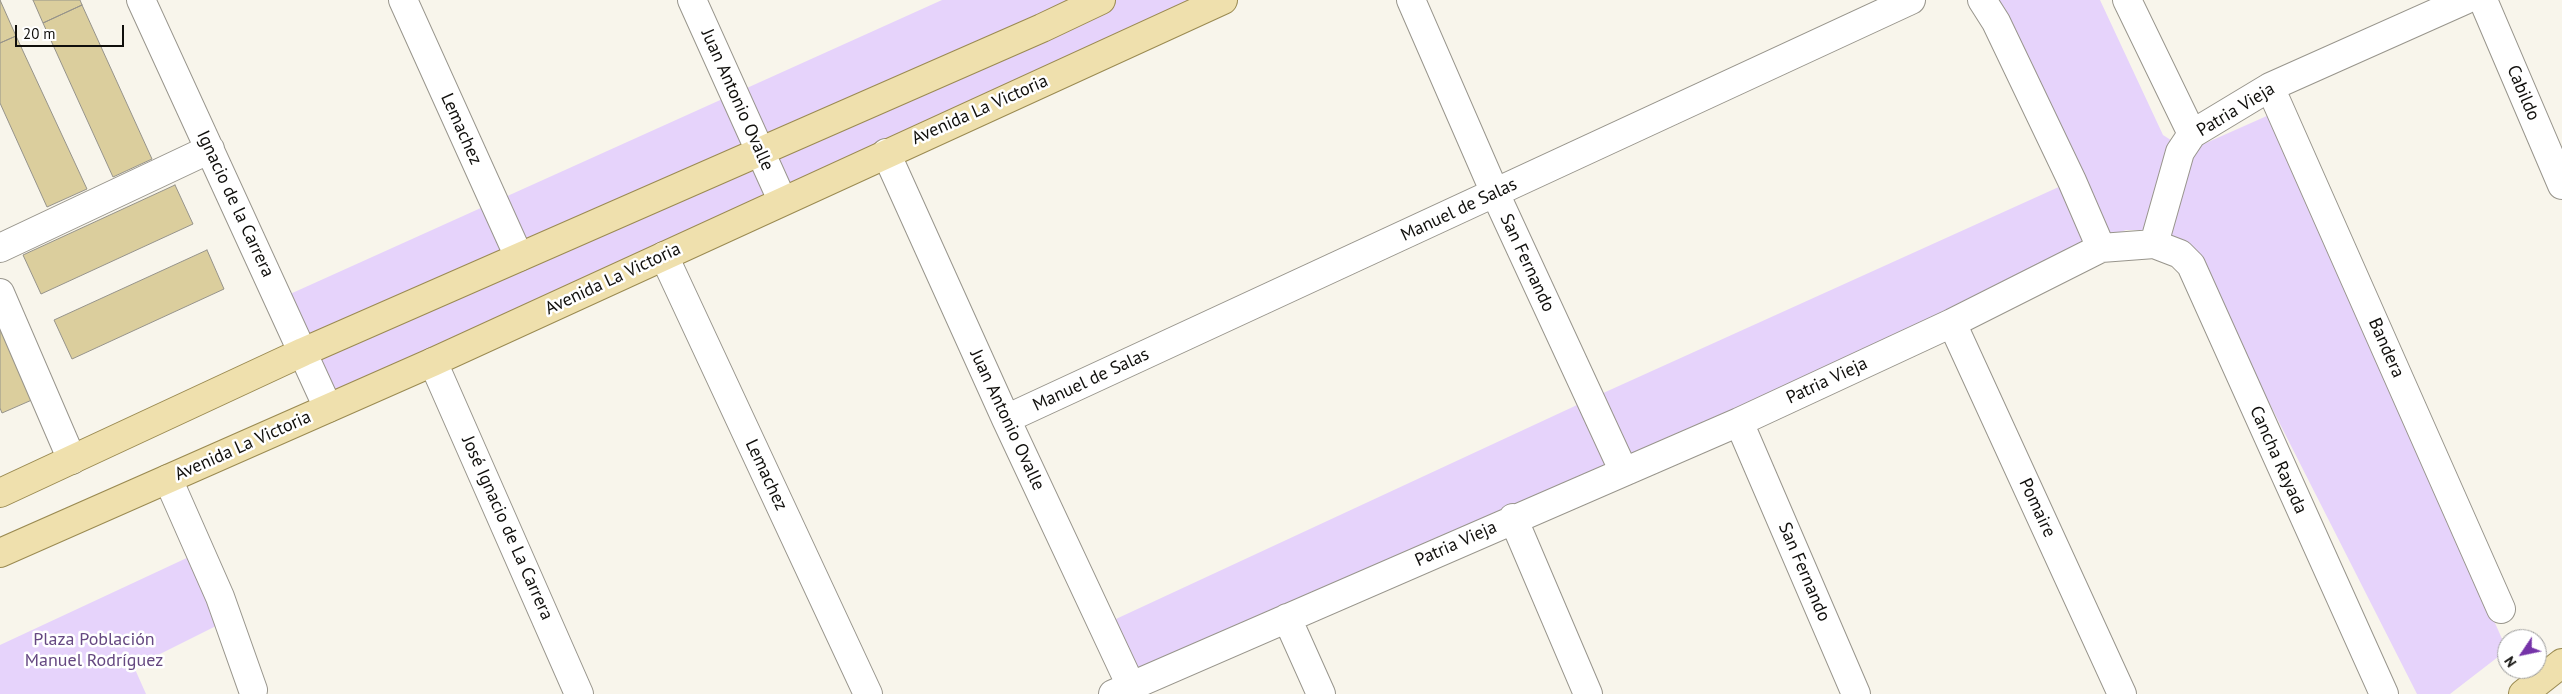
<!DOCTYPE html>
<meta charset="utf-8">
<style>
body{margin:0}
#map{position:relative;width:2562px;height:694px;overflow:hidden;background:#f8f5eb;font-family:"PT Sans",sans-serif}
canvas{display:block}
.north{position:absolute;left:2497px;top:629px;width:50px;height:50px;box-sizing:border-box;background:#fff;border:1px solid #9f9f9e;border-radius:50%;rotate:236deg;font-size:14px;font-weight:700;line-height:20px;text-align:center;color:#100f0c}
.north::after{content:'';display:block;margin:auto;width:18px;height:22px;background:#7533a8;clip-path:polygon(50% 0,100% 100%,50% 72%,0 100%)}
.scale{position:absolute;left:15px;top:25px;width:109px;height:22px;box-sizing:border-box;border:2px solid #100f0c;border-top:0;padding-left:6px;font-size:15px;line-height:18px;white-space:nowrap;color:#100f0c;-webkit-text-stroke:4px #fff;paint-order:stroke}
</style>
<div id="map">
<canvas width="2562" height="694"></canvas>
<div class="north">N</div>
<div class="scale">20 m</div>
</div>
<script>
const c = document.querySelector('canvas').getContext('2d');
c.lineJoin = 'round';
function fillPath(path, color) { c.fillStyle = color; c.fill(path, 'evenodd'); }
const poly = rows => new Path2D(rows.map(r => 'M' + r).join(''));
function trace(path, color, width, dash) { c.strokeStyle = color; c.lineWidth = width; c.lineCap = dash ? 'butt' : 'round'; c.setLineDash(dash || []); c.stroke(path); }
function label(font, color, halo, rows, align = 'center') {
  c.font = font + ' "PT Sans",sans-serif'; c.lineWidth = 5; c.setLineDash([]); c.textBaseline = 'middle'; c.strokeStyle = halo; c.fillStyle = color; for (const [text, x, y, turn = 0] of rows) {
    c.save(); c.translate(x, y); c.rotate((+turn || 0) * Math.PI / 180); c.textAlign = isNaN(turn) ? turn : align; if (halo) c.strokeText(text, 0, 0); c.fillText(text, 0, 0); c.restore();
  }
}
fillPath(poly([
 [942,0,1223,0,328,408,279,299],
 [1982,0,2100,0,2163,135,2188,151,2269,115,2507,650,2450,694,2417,694,2215,296,2154,230,2126,230,2105,238,2101,248,1131,686,1103,625,1590,399,2072,181],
 [206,549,236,616,134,667,146,694,0,694,0,645]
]), '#e6d3fb');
const building = poly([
 [0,0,16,36,0,43,0,0],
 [33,0,80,0,82,5,43,23,33,0],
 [82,5,152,159,113,177,43,23,82,5],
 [16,36,87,189,47,207,0,103,0,43,16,36],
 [175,185,193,224,41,294,23,255,175,185],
 [207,250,224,289,72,359,54,320,207,250],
 [0,304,41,396,2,413,0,408,0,304]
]);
fillPath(building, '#dbce9d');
trace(building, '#96938a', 1);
const minor = poly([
 [141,0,328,408],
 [403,0,519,257],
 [692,0,782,200],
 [1411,0,1495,193,1623,470],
 [1982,0,1996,22,2072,181,2101,248],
 [2127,0,2192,134],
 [2483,0,2562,185],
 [2270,87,2501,609],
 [886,153,1006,419,1131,686],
 [2154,244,2180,152,2192,134,2270,87,2465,0],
 [0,248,210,149],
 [664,256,868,694],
 [0,293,72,460],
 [1952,323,2122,694],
 [433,362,579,694],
 [1006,419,1911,0],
 [1739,422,1856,694],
 [168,479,220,597,253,690],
 [1513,518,1588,694],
 [1287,618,1321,694],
 [1113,694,1739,422,1952,323,2101,248,2154,244,2180,254,2191,265,2384,694]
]);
const major = poly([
 [0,493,303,352,1042,28,1101,0],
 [0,553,433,362,1223,0],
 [2523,694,2562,663]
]);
trace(minor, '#98958c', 30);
trace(major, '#9a8a51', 30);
trace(minor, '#fff', 28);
trace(major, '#efe0ad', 28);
label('18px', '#100f0c', '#fff', [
 ["Cabildo",2523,93,67],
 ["Juan Antonio Ovalle",737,100,66],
 ["Avenida La Victoria",980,110,-24],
 ["Patria Vieja",2236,110,-31],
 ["Lemachez",461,129,66],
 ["Ignacio de la Carrera",235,204,65],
 ["Manuel de Salas",1459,210,-25],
 ["San Fernando",1527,263,65],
 ["Avenida La Victoria",613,279,-25],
 ["Bandera",2386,348,66],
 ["Manuel de Salas",1091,380,-25],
 ["Patria Vieja",1827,381,-25],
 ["Juan Antonio Ovalle",1007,420,65],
 ["Avenida La Victoria",243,446,-24],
 ["Cancha Rayada",2278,460,66],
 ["Lemachez",766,475,65],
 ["Pomaire",2037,508,65],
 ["José Ignacio de La Carrera",507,528,66],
 ["Patria Vieja",1456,544,-24],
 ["San Fernando",1804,572,67]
]);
label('18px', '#654881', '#fff', [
 ["Plaza Población",94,640],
 ["Manuel Rodríguez",94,661]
]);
</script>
